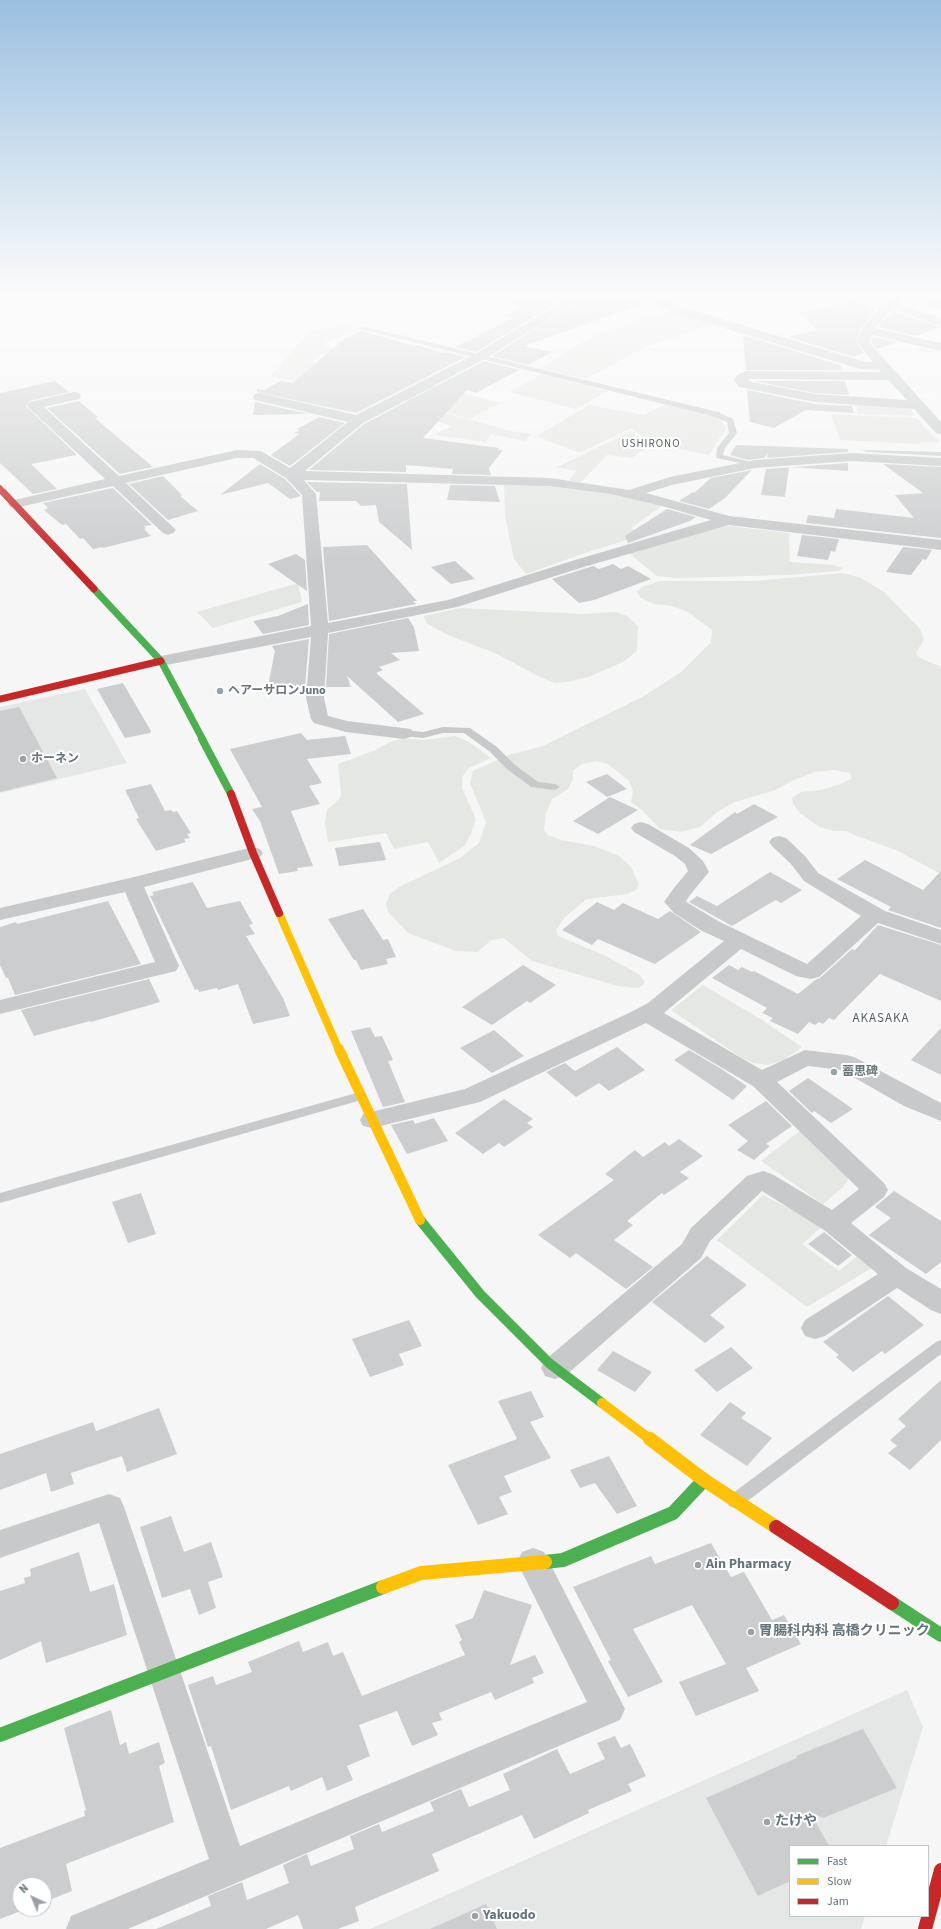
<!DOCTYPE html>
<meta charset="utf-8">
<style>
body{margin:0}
#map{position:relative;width:941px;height:1929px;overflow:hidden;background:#f6f6f6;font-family:"Source Sans 3",sans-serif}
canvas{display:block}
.legend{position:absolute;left:789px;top:1845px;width:140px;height:72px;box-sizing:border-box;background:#fff;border:1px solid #c2c7cb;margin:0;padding:5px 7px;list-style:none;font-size:12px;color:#66747c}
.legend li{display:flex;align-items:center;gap:8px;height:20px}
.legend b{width:20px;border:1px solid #c2c7cb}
.north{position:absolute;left:12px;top:1877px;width:40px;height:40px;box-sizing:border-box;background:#fff;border:1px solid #c2c7cb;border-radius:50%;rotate:316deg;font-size:11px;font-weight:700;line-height:16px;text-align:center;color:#66747c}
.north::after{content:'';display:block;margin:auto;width:14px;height:18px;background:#98a2a7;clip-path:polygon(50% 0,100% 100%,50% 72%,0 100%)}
</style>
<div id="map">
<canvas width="941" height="1929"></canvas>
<ul class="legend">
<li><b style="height:5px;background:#4caf50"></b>Fast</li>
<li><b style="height:5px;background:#ffc107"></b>Slow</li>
<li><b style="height:5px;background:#c62828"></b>Jam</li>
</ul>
<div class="north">N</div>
</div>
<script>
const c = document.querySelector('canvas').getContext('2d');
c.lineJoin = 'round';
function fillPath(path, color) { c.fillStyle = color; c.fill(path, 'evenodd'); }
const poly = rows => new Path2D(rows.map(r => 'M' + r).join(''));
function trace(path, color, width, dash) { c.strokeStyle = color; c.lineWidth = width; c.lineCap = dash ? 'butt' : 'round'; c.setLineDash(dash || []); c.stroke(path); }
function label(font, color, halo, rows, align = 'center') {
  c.font = font + ' "Source Sans 3","Noto Sans JP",sans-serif'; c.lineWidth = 4; c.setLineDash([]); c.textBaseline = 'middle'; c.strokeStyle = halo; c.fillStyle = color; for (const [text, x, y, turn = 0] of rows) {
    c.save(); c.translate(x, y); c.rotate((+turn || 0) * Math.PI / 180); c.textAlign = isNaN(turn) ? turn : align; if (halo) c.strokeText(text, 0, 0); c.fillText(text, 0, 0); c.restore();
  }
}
fillPath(poly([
 [85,689,127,763,0,793,0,707],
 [907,1690,923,1727,886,1846,790,1846,790,1916,865,1916,861,1929,370,1929]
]), '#e5e6e6');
fillPath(poly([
 [669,310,714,324,647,346,586,379,540,368,593,336],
 [342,325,361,329,323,344,345,353,339,358,322,354,311,362,321,364,320,384,270,377,308,332],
 [542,374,608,391,576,409,509,392],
 [430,384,500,403,470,419,401,400],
 [856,403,911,409,915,416,858,414],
 [665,404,716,417,722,421,726,428,709,455,665,446,641,436,632,428,579,453,537,436,589,405,644,415],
 [427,408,511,431,531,434,525,441,490,434,486,442,434,435,451,426,416,414],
 [831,414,916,418,940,442,919,442,920,444,840,440],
 [632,431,641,440,655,444,640,452,633,458,607,455,581,482,569,481,576,471,557,467],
 [504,485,545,485,623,495,663,505,631,528,643,535,588,552,526,574,514,559,505,516],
 [729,526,789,533,790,562,834,565,843,568,839,571,787,575,676,578,657,576,629,553,709,529],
 [843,573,861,578,884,592,920,629,924,639,916,653,920,658,941,667,941,874,896,850,857,836,846,831,834,831,819,827,800,813,793,804,792,798,801,792,821,790,841,784,852,778,850,773,834,770,815,772,794,780,775,790,735,802,717,812,700,827,681,832,660,829,642,810,631,802,633,791,629,781,608,764,597,761,582,764,573,771,573,779,568,789,552,799,546,813,544,830,548,835,561,840,594,846,619,856,631,867,639,884,636,890,627,894,587,899,565,917,556,930,558,936,606,956,640,975,645,982,639,988,618,986,532,961,504,938,491,940,478,952,456,951,408,933,388,912,386,904,390,894,399,887,460,858,479,843,486,822,470,783,473,771,509,755,543,746,644,696,680,673,711,642,712,630,688,612,672,606,654,604,641,598,637,592,642,587,660,581,755,581],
 [298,583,302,602,213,628,197,612],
 [461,608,582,614,616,612,627,616,638,626,637,651,623,662,588,677,567,682,555,683,538,676,495,653,448,635,426,623,424,616],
 [455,736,469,742,491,758,469,768,462,777,462,788,476,819,471,834,464,846,439,863,428,842,394,849,386,833,328,842,325,822,327,810,340,798,341,793,338,764,376,750,390,742,402,739,423,740],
 [703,985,762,1020,802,1047,784,1060,767,1065,753,1063,742,1058,671,1010],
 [801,1130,848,1173,848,1180,843,1187,823,1204,761,1161],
 [763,1195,823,1226,802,1244,839,1271,860,1254,875,1266,807,1307,717,1240]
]), '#e5e7e3');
fillPath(poly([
 [497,295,570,295,476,352,455,347,513,318,504,316,520,307,497,300],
 [589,295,613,295,647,302,524,346,552,352,528,365,492,356],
 [856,301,876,310,860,329,856,342,864,353,854,357,788,337,817,330,799,313],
 [892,311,941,327,916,336,878,327],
 [362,331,415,346,418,345,443,353,445,352,466,357,356,413,257,392,257,389,264,390,280,381,293,383,345,338],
 [743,335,840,365,842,370,746,370],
 [873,337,897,342,877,349,871,342],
 [484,361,519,370,476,393,467,390,423,438,499,448,498,450,503,450,489,468,491,475,452,474,453,469,406,465,406,472,309,470,364,424],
 [55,381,69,392,29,401,26,406,77,455,31,464,57,489,33,494,0,463,0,393],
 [753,381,845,381,849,395,815,393],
 [747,390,815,404,852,406,854,413,806,410,774,428,750,422],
 [79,401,98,417,95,418,153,467,120,474,47,408],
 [255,402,309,414,253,415],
 [319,417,345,423,290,466,271,455,299,434,294,433,300,430,297,429],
 [736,445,848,449,848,452,767,458,768,453,764,458,748,460,730,455],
 [863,450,941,452,941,456,866,452],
 [848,463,848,471,789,467,785,497,761,495,766,469],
 [260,464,285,479,301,496,290,499,268,483,220,495],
 [883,464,941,467,941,538,806,523,808,515,834,518,836,509,914,518,895,495,923,493],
 [752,470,725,498,709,509,679,501,693,492,694,493,711,478],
 [163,476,182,495,180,496,198,511,168,520,129,484],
 [307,482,407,484,412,550,379,522,376,505,361,506,356,501,319,501,320,492,317,492],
 [450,485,495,486,500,502,447,500],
 [113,488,152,525,144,526,146,528,144,529,151,536,103,548,102,547,93,549,83,538,80,539,66,524,62,525,44,510,48,508,43,503],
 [667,509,696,517,690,521,628,543,625,536],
 [802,535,839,539,835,552,831,551,828,560,797,556],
 [367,545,417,601,413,601,416,604,329,621,323,547],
 [903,547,932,550,926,560,923,559,911,575,886,572],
 [296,554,305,560,307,591,268,564],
 [455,561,475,579,451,584,431,567],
 [613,564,621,569,628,566,651,579,594,600,579,603,552,579,593,566,599,569],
 [308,604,309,625,263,634,253,621,278,616],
 [408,618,414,627,419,651,391,653,400,660,379,667,383,670,376,673,424,714,398,722,347,676,351,687,326,687,329,634],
 [309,639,305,686,268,686,275,651,272,646],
 [123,683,151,731,150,733,125,738,97,689],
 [19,707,57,778,0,792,0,711],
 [301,733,307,740,345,736,351,754,307,759,322,783,309,786,320,804,291,811,313,866,297,868,298,871,279,874,260,821,252,809,262,807,230,749],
 [607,774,627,789,607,797,586,782],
 [151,784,165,811,171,810,173,812,177,811,191,833,187,834,190,838,184,839,186,842,156,851,136,819,139,818,125,790],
 [610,797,638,810,598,834,573,821],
 [754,804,778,817,711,854,690,845,735,812,737,814],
 [380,842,386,860,339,866,335,848],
 [865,860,923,890,941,871,941,928,888,910,891,907,837,879],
 [770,872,802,890,781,903,776,900,767,905,732,926,689,902,697,896,717,906],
 [193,882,207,908,240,901,253,924,249,925,255,934,246,936,283,998,290,1016,253,1024,238,984,218,990,217,988,199,992,198,989,195,990,150,896,154,895,152,892],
 [108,901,141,964,15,995,8,978,6,978,0,965,0,927,16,922,17,924],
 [597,902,614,910,623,903,658,919,670,911,701,932,655,964,598,939,592,945,562,930],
 [363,909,383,940,388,939,396,957,386,959,388,964,361,970,356,960,354,960,328,919],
 [878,925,941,945,941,1001,880,974,834,1020,829,1018,823,1024,819,1022,815,1025,809,1022,798,1034,770,1021,773,1018,762,1013,767,1008,712,978,729,965,738,970,742,967,752,972,754,971,798,994,815,980,820,978,852,949,855,950],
 [523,965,556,985,530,1003,527,1001,492,1025,462,1007],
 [149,979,160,1002,91,1022,90,1021,34,1036,21,1010],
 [370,1027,375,1037,382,1036,393,1060,388,1061,405,1102,383,1107,351,1031],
 [941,1028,941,1075,911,1060],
 [494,1030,524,1056,492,1073,460,1048],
 [617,1047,645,1070,609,1091,599,1083,576,1097,546,1072,565,1063,575,1071],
 [689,1050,720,1068,747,1086,733,1100,674,1060],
 [808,1078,853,1109,831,1123,814,1111,812,1113,789,1091],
 [504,1099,533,1119,527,1123,533,1127,504,1147,499,1143,483,1154,455,1133],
 [766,1101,792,1126,766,1144,770,1146,754,1160,737,1150,748,1141,728,1125],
 [434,1118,448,1141,407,1154,391,1125,413,1120,415,1124],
 [679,1139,703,1156,680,1172,689,1178,664,1195,662,1193,627,1221,633,1225,614,1240,653,1267,626,1289,576,1253,570,1258,538,1235,614,1180,605,1174,635,1150,643,1157,665,1142,669,1146],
 [894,1191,941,1221,941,1262,926,1274,869,1235,891,1218,875,1207],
 [141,1193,156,1234,128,1243,112,1202],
 [824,1232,852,1255,838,1266,808,1244],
 [707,1256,747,1285,710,1315,725,1327,705,1343,652,1302],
 [888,1296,924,1325,885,1354,882,1351,853,1372,836,1357,839,1355,823,1342],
 [409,1320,422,1346,399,1354,404,1365,370,1377,352,1339],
 [731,1347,753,1368,717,1392,694,1370],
 [613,1351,652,1372,635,1392,597,1370],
 [941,1380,941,1440,910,1470,888,1453,897,1446,890,1440,906,1426,898,1419],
 [531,1391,544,1417,530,1422,551,1458,504,1476,512,1492,499,1497,508,1514,478,1525,448,1465,517,1439,498,1401],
 [730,1402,746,1413,741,1418,772,1438,747,1466,700,1435],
 [159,1408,177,1454,127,1472,122,1456,71,1473,74,1484,51,1492,46,1473,0,1490,0,1454,93,1422,96,1431],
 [609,1456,637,1506,617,1514,595,1483,580,1488,570,1470],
 [171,1516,184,1552,211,1542,223,1577,208,1582,216,1608,199,1615,190,1589,162,1598,140,1527],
 [711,1543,731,1577,744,1572,772,1620,784,1615,801,1644,746,1668,759,1691,696,1716,679,1682,726,1664,692,1605,633,1629,663,1682,628,1697,608,1661,611,1660,573,1587,651,1556,655,1564],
 [79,1552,90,1592,114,1584,127,1635,46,1663,41,1641,0,1660,0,1591,25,1583,24,1578,31,1576,30,1569],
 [484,1590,532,1605,510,1665,535,1655,544,1673,532,1678,534,1683,495,1700,491,1692,439,1713,442,1720,432,1723,438,1735,412,1746,397,1711,359,1725,370,1756,347,1766,353,1780,327,1791,322,1777,291,1791,289,1786,231,1810,211,1746,208,1747,188,1685,213,1676,216,1685,252,1672,248,1662,299,1641,303,1652,328,1642,333,1656,343,1652,362,1696,465,1655,459,1642,462,1640,455,1625,473,1618],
 [111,1710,120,1745,126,1742,129,1754,159,1742,165,1763,159,1766,174,1822,66,1864,72,1891,44,1902,44,1885,20,1885,20,1909,26,1909,0,1919,0,1848,85,1816,84,1811,86,1810,64,1728],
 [863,1729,897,1788,823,1818,810,1812,829,1846,790,1846,790,1881,758,1896,706,1798,797,1758,796,1756],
 [615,1736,621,1748,630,1744,646,1776,628,1784,632,1791,588,1810,589,1813,534,1839,522,1815,432,1854,439,1871,355,1907,359,1921,338,1929,303,1929,298,1915,266,1929,156,1929,211,1906,208,1896,242,1882,247,1900,289,1883,283,1865,307,1854,311,1866,354,1849,350,1836,379,1824,382,1832,434,1811,430,1802,461,1789,469,1807,510,1790,503,1774,557,1749,570,1774,605,1759,597,1743],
 [486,1904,497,1929,430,1929]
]), '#cccdce');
fillPath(poly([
 [362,326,718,412,733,419,737,433,725,448,723,455,759,464,755,466,716,458,717,448,729,433,727,422,712,416,360,329,359,328,362,326],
 [443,727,470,728,497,747,515,765,538,782,555,784,560,787,555,790,531,787,507,769,489,751,464,733,443,733,423,738,404,736,399,733,404,730,423,732,443,727],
 [360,1092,365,1093,367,1096,365,1099,0,1203,0,1193,360,1092],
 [941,1340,941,1354,741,1506,735,1508,729,1506,727,1501,729,1496,936,1342,941,1340]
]), '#c7c9ca');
fillPath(poly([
 [573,295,588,295,483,360,363,423,305,471,550,478,629,490,670,477,755,460,852,453,941,458,941,466,852,461,755,468,672,485,646,493,729,516,941,540,941,550,729,525,587,566,457,607,328,633,324,698,328,716,347,721,411,729,413,733,411,737,404,739,346,732,314,723,311,719,306,698,311,637,161,666,155,665,152,661,155,657,161,656,311,626,302,495,286,478,253,458,237,458,126,483,173,527,176,530,173,533,168,535,163,533,113,486,15,508,10,507,8,504,10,501,105,479,29,408,27,405,29,402,74,392,79,393,81,396,79,399,44,407,119,476,237,450,261,451,290,468,348,422,255,400,253,397,255,394,260,393,356,415,475,354,573,295],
 [304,480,550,486,611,494,662,506,711,520,575,560,448,600,328,623,316,494,304,480],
 [641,295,657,295,682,307,866,362,873,362,857,342,861,330,891,295,903,295,897,303,941,318,941,326,892,309,875,328,941,343,941,351,872,335,869,342,941,422,941,434,936,433,914,409,815,402,739,387,734,380,737,375,746,371,881,372,879,370,860,369,674,313,641,295],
 [749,379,888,380,907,400,815,394,753,382,749,381,749,379],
 [903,295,922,295,941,301,941,309,905,297,903,295],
 [641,822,648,824,689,848,703,861,709,872,690,895,686,901,688,903,718,921,807,964,861,916,804,881,791,864,772,846,769,842,772,838,779,836,786,838,805,856,818,873,885,911,941,930,941,944,878,923,819,977,811,979,796,976,741,949,664,1013,762,1070,805,1050,846,1055,854,1057,941,1103,941,1121,904,1106,841,1070,808,1066,777,1082,884,1183,888,1190,884,1197,851,1223,906,1268,941,1289,941,1314,931,1310,897,1288,825,1336,815,1339,805,1336,801,1328,805,1320,878,1274,824,1230,762,1191,710,1241,701,1258,565,1376,555,1379,545,1376,541,1368,545,1360,682,1244,691,1228,747,1176,763,1171,772,1174,832,1210,859,1189,753,1086,646,1023,480,1102,372,1128,363,1126,360,1120,363,1114,465,1089,629,1013,648,1003,724,941,702,931,674,913,668,906,664,902,674,888,688,871,685,864,675,856,634,832,631,828,634,824,641,822],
 [253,847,260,849,263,853,260,857,144,887,179,966,176,971,0,1014,0,1000,155,962,125,892,0,920,0,908,130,878,253,847],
 [109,1494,120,1498,124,1507,240,1846,587,1702,517,1562,522,1552,533,1548,544,1552,625,1709,620,1720,128,1929,66,1929,71,1916,209,1859,99,1523,0,1558,0,1530,109,1494]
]), '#c7c9ca');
trace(poly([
 [94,589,161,661,203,740]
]), '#4caf50', 7);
trace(poly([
 [202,739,231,794]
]), '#4caf50', 8);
trace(poly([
 [420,1220,480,1294,549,1363,602,1403]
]), '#4caf50', 10);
trace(poly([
 [545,1562,563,1560,673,1513,704,1480],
 [892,1603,941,1635],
 [0,1735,383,1587]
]), '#4caf50', 14);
trace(poly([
 [279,913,339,1050]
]), '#ffc107', 8);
trace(poly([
 [339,1049,420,1220],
 [602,1403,651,1440]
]), '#ffc107', 10);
trace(poly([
 [650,1439,704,1480,776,1527],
 [383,1587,421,1573,545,1562]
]), '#ffc107', 14);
trace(poly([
 [0,488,4,493]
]), '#c62828', 5.5);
trace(poly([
 [3,492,94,589],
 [0,699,161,661]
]), '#c62828', 7);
trace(poly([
 [231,794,253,853,279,913]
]), '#c62828', 8);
trace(poly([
 [776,1527,892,1603],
 [925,1929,941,1870]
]), '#c62828', 14);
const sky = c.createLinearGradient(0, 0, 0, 565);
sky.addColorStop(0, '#9bc0e0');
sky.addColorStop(0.52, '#fbfbfb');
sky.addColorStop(1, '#fbfbfb00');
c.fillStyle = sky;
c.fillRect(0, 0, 941, 565);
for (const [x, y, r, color] of [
 [220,691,4,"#98a2a7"],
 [23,759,4,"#98a2a7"],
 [834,1072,4,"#98a2a7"],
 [698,1565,4,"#98a2a7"],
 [751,1632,4,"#98a2a7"],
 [767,1822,4,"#98a2a7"],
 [475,1916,4,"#98a2a7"]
]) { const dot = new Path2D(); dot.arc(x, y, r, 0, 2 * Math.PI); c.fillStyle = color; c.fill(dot); trace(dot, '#fff', 1.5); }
c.letterSpacing = '1px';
label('11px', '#576268', '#fff', [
 ["USHIRONO",651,445]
]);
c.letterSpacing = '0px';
label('bold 12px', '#66747c', '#fff', [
 ["ヘアーサロンJuno",228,691],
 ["ホーネン",31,759],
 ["蓄思碑",842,1072]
], 'left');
c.letterSpacing = '1px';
label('13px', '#576268', '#fff', [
 ["AKASAKA",881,1019]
]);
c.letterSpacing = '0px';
label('bold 14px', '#66747c', '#fff', [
 ["Ain Pharmacy",706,1565],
 ["胃腸科内科 高橋クリニック",759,1632],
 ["たけや",775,1822],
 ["Yakuodo",483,1916]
], 'left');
</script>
